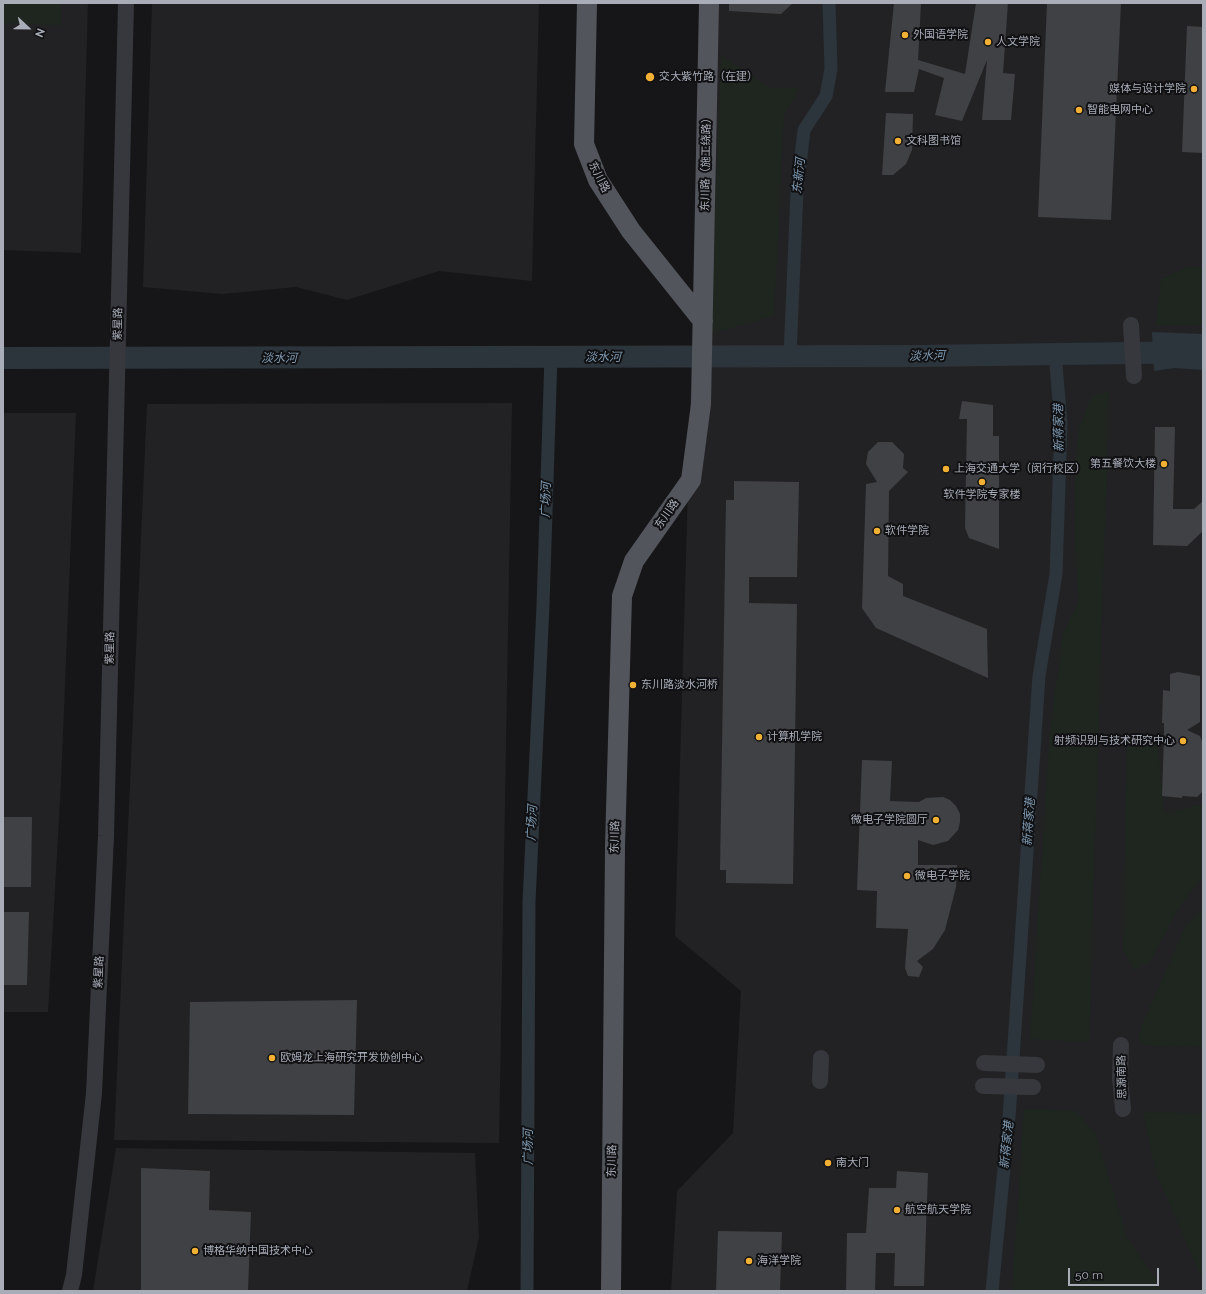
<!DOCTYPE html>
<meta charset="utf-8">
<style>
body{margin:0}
#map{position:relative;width:1206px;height:1294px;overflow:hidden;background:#161618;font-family:Raleway,sans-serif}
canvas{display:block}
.frame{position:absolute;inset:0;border:4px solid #a8adb8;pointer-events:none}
.north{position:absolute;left:8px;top:8px;width:40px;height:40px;-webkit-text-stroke:3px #111113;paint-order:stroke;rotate:112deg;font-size:11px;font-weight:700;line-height:16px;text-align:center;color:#a8adb8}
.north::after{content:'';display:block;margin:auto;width:14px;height:18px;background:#a8adb8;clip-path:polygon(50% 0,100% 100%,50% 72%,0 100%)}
.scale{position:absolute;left:1068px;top:1268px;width:91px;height:18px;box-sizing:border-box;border:2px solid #a8adb8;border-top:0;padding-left:5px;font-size:12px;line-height:14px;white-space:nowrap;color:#a8adb8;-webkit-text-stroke:3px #111113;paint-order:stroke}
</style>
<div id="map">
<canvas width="1206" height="1294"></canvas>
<div class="frame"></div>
<div class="north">N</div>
<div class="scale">50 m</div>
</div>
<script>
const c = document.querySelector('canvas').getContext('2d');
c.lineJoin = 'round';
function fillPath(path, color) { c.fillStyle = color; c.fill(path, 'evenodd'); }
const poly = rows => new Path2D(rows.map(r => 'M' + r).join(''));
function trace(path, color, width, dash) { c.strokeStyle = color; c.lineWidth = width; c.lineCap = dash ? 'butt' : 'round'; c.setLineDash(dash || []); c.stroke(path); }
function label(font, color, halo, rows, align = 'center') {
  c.font = font + ' Raleway,"Noto Sans SC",sans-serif'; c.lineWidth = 4; c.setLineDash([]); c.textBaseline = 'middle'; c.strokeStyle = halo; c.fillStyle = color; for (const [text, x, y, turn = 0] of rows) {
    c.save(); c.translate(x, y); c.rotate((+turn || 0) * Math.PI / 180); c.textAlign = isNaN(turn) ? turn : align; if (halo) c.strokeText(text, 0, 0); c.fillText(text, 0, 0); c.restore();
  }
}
fillPath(poly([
 [3,3,88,3,81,253,3,250],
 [152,3,539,3,532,281,439,271,347,300,296,287,222,294,143,287],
 [702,3,1203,3,1203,1291,671,1291,677,1191,733,1133,741,991,675,936],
 [512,403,499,1143,114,1140,147,404],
 [3,413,76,413,61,783,48,1012,3,1012],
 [116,1148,475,1153,479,1237,467,1291,93,1291]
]), '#222225');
fillPath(poly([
 [3,3,61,3,61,25,3,23],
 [721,56,770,88,799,88,784,116,774,316,710,334],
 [1187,267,1203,267,1203,325,1156,326,1161,279],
 [1109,391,1089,1042,1030,1039,1050,730,1063,633,1079,601,1075,544,1075,468,1079,428,1092,395],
 [1158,745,1164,814,1203,804,1203,876,1179,907,1150,962,1134,970,1123,950,1127,747],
 [1203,909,1203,1047,1147,1046,1138,1039,1142,1025,1186,925],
 [1024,1109,1076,1111,1095,1133,1127,1236,1163,1291,1012,1291],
 [1143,1112,1203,1113,1203,1281,1156,1173]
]), '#1e261f');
fillPath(poly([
 [1152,332,1203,334,1203,370,1175,368,1154,371]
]), '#2c353c');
trace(poly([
 [790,356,797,191,804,130,826,96,831,69,829,3],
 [527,1291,529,902,543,606,551,356],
 [992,1291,1009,1117,1039,676,1056,574,1061,423,1055,354]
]), '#2c353c', 13);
trace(poly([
 [3,358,922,356,1203,352]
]), '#2c353c', 22);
fillPath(poly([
 [729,3,793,3,781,14,729,11],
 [894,3,921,3,918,60,965,74,976,3,1008,3,1003,73,1015,74,1011,120,982,120,987,60,962,121,935,115,944,78,919,69,914,92,885,92],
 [1047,3,1121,3,1111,220,1038,217],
 [1187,26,1203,27,1203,153,1182,152],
 [886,113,913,114,912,150,906,164,893,175,882,175],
 [962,401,993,405,993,436,999,436,999,549,969,538,965,528,967,419,959,419],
 [1155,427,1175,427,1173,509,1194,509,1203,501,1203,531,1187,546,1153,545],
 [878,442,892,442,904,454,903,468,908,472,889,491,888,576,903,584,903,596,987,629,988,678,876,628,862,608,866,484,877,482,866,464,868,452],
 [734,481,799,482,797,577,749,577,749,603,797,604,793,884,726,883,726,870,720,870,726,500,734,500],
 [1178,672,1200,676,1200,722,1187,730,1200,736,1203,744,1203,791,1197,797,1182,796,1182,798,1162,796,1164,737,1164,723,1162,723,1163,690,1170,691,1170,674],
 [862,760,892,761,890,801,919,802,926,798,943,797,950,800,956,806,960,814,960,822,958,830,948,841,933,845,918,840,918,865,957,865,956,887,945,930,933,949,917,961,923,967,919,977,908,976,905,968,908,929,876,928,877,891,857,890],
 [3,817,32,817,31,887,3,887],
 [3,912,29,912,27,985,3,985],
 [357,1000,354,1115,188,1114,190,1002],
 [141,1168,210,1171,209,1210,251,1212,248,1291,141,1291],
 [897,1171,928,1173,924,1286,894,1286,895,1253,876,1253,875,1291,846,1291,847,1233,866,1233,869,1188,896,1188],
 [718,1231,782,1232,780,1291,716,1291]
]), '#404145');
trace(poly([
 [1131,325,1134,376],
 [1121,1045,1120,1077,1123,1109],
 [984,1063,1037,1065],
 [820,1081,821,1058],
 [983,1086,1033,1087],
 [70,1291,74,1275,94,1093,106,836,126,3]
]), '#37383d', 16);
trace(poly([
 [587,3,584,144,598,180,631,231,703,321],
 [611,1291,615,847,622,596,634,561,691,480,701,404,709,3]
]), '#53555c', 20);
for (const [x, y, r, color] of [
 [905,35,4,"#f2b134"],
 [988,42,4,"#f2b134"],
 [650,77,5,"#f2b134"],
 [1194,89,4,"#f2b134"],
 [1079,110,4,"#f2b134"],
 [898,141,4,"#f2b134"],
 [1164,464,4,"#f2b134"],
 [946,469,4,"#f2b134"],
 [982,482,4,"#f2b134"],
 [877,531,4,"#f2b134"],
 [633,685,4,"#f2b134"],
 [759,737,4,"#f2b134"],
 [1183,741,4,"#f2b134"],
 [936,820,4,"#f2b134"],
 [907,876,4,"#f2b134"],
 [272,1058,4,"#f2b134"],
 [828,1163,4,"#f2b134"],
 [897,1210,4,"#f2b134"],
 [195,1251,4,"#f2b134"],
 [749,1261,4,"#f2b134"]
]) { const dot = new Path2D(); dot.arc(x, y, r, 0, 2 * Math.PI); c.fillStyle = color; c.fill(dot); trace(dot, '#111113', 1.5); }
label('11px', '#a8adb8', '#111113', [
 ["外国语学院",913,35],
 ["人文学院",996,42],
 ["交大紫竹路（在建）",659,77],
 ["媒体与设计学院",1186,89,"right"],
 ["智能电网中心",1087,110],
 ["文科图书馆",906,141],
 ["第五餐饮大楼",1156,464,"right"],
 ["上海交通大学（闵行校区）",954,469],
 ["软件学院专家楼",982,495,"center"],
 ["软件学院",885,531],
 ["东川路淡水河桥",641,685],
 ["计算机学院",767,737],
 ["射频识别与技术研究中心",1175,741,"right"],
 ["微电子学院圆厅",928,820,"right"],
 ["微电子学院",915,876],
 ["欧姆龙上海研究开发协创中心",280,1058],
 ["南大门",836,1163],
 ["航空航天学院",905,1210],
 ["博格华纳中国技术中心",203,1251],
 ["海洋学院",757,1261]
], 'left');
label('11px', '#a8adb8', '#111113', [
 ["东川路（施工绕路）",706,162,-89],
 ["东川路",599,177,63],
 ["紫星路",118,324,-89],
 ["东川路",667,514,-55],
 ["紫星路",110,648,-89],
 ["东川路",615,837,-89],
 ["紫星路",99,972,-87],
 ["思源南路",1122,1077,-91],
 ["东川路",612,1161,-89]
]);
label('italic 12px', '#7f9bb3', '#111113', [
 ["东新河",799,176,-84],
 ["淡水河",927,356,-1],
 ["淡水河",603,357],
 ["淡水河",279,358],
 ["新蒋家港",1059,428,-91],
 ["广场河",546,500,-88],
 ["新蒋家港",1029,822,-86],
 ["广场河",532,823,-87],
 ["新蒋家港",1007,1145,-84],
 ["广场河",528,1147,-90]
]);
</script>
